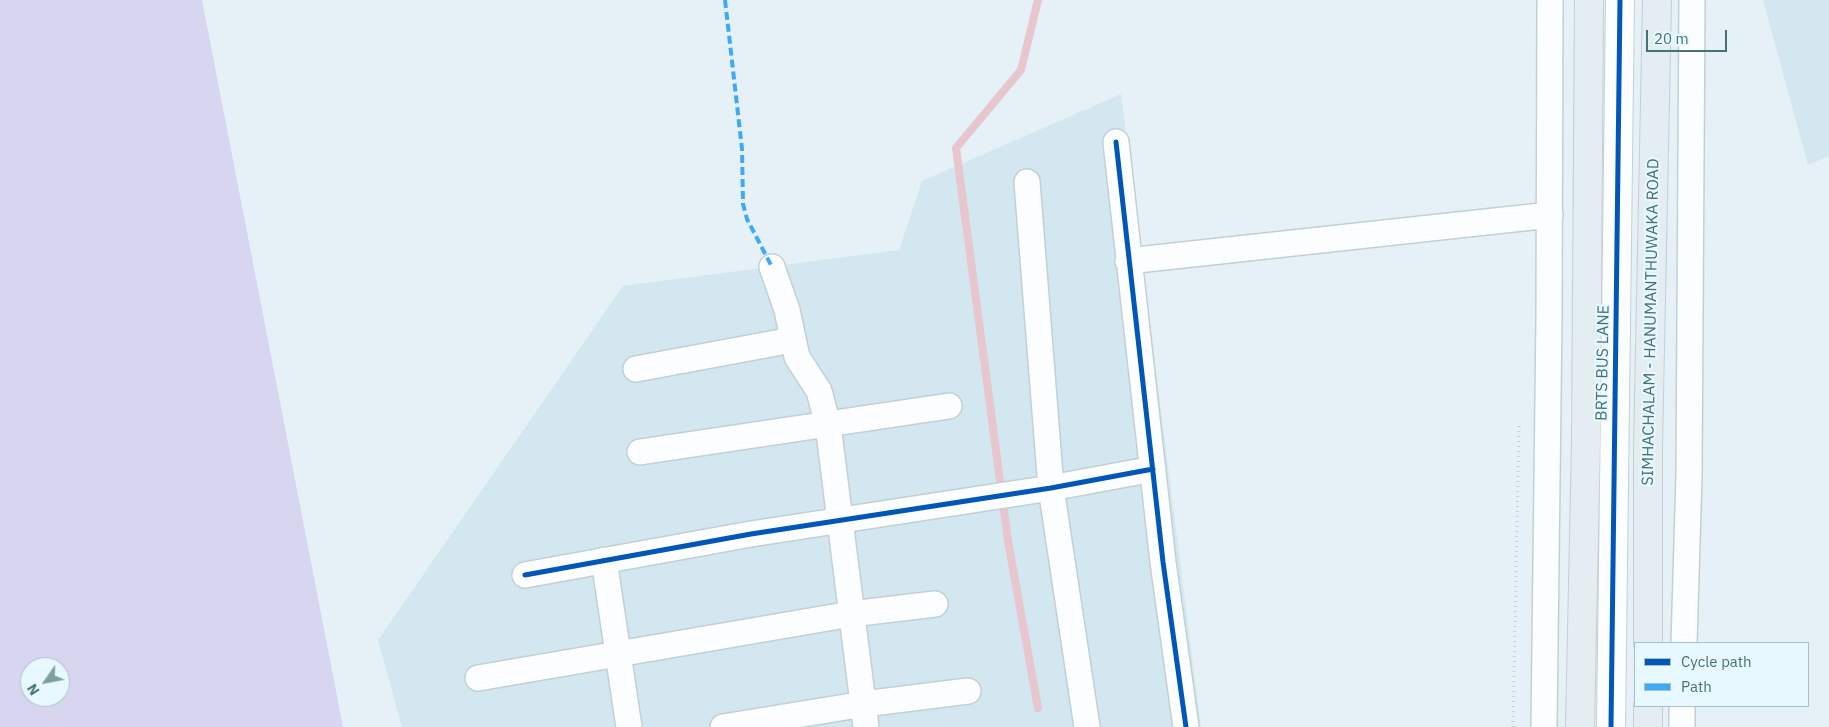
<!DOCTYPE html>
<style>
body{margin:0}
#map{position:relative;width:1829px;height:727px;overflow:hidden;background:#e6f1f7;font-family:"IBM Plex Sans",sans-serif}
canvas{display:block}
.legend{position:absolute;left:1634px;top:642px;width:175px;height:65px;box-sizing:border-box;background:#e7f8ff;border:1px solid #a7c2c7;margin:0;padding:6px 9px;list-style:none;font-size:15px;color:#477274}
.legend li{display:flex;align-items:center;gap:10px;height:25px}
.legend b{width:25px;border:1px solid #a7c2c7}
.north{position:absolute;left:20px;top:657px;width:50px;height:50px;box-sizing:border-box;background:#e7f8ff;border:1px solid #a7c2c7;border-radius:50%;rotate:237deg;font-size:14px;font-weight:700;line-height:20px;text-align:center;color:#477274}
.north::after{content:'';display:block;margin:auto;width:18px;height:22px;background:#7f9ea2;clip-path:polygon(50% 0,100% 100%,50% 72%,0 100%)}
.scale{position:absolute;left:1646px;top:30px;width:81px;height:22px;box-sizing:border-box;border:2px solid #477274;border-top:0;padding-left:6px;font-size:15px;line-height:18px;white-space:nowrap;color:#477274;-webkit-text-stroke:4px #e7f8ff;paint-order:stroke}
</style>
<div id="map">
<canvas width="1829" height="727"></canvas>
<ul class="legend">
<li><b style="height:6px;background:#0057b8"></b>Cycle path</li>
<li><b style="height:6px;background:#3fa9f5"></b>Path</li>
</ul>
<div class="north">N</div>
<div class="scale">20 m</div>
</div>
<script>
const c = document.querySelector('canvas').getContext('2d');
c.lineJoin = 'round';
function fillPath(path, color) { c.fillStyle = color; c.fill(path, 'evenodd'); }
const poly = rows => new Path2D(rows.map(r => 'M' + r).join(''));
function trace(path, color, width, dash) { c.strokeStyle = color; c.lineWidth = width; c.lineCap = dash ? 'butt' : 'round'; c.setLineDash(dash || []); c.stroke(path); }
function label(font, color, halo, rows, align = 'center') {
  c.font = font + ' "IBM Plex Sans",sans-serif'; c.lineWidth = 4.5; c.setLineDash([]); c.textBaseline = 'middle'; c.strokeStyle = halo; c.fillStyle = color; for (const [text, x, y, turn = 0] of rows) {
    c.save(); c.translate(x, y); c.rotate((+turn || 0) * Math.PI / 180); c.textAlign = isNaN(turn) ? turn : align; if (halo) c.strokeText(text, 0, 0); c.fillText(text, 0, 0); c.restore();
  }
}
fillPath(poly([
 [1763,0,1829,0,1829,156,1808,165],
 [1121,94,1201,727,402,727,378,640,623,286,899,250,922,181]
]), '#d2e7ef');
fillPath(poly([
 [0,0,202,0,343,727,0,727],
 [30,667,60,667,60,697,30,697]
]), '#d7d5f0');
trace(poly([
 [1038,708,1008,541,956,148,1021,70,1038,0]
]), '#e7c6ce', 8);
const minor = poly([
 [1116,142,1163,562,1186,727],
 [1027,182,1051,488,1087,727],
 [1128,261,1550,215],
 [772,267,787,310,797,357,819,391,828,425,866,727],
 [636,369,792,340],
 [640,452,949,406],
 [604,560,629,727],
 [525,575,751,534,1051,488,1153,469],
 [1684,643,1689,475,1692,0],
 [478,678,851,614,935,604],
 [723,727,864,704,968,691],
 [1544,727,1549,316,1550,0],
 [1682,727,1682,706]
]);
const tertiary = poly([
 [1611,727,1620,0]
]);
const primary = poly([
 [1648,643,1648,448,1657,0],
 [1580,727,1586,441,1589,0],
 [1648,727,1648,706]
]);
trace(minor, '#c3d0d3', 28);
trace(tertiary, '#c3d0d3', 30);
trace(primary, '#c5cfd2', 30);
trace(poly([
 [1513,727,1519,423]
]), '#c3d1d2', 3, [1, 4]);
trace(minor, '#fbfdfe', 25);
trace(tertiary, '#fbfdfe', 28);
trace(primary, '#e3edf2', 28);
trace(poly([
 [725,0,742,149,743,204,747,219,772,267]
]), '#3fa9f5', 4, [8, 4]);
trace(poly([
 [1116,142,1163,562,1186,727],
 [525,575,751,534,1051,488,1153,469],
 [1611,727,1620,0]
]), '#0057b8', 5);
label('16px', '#477274', '#e7f8ff', [
 ["SIMHACHALAM - HANUMANTHUWAKA ROAD",1651,322,-89],
 ["BRTS BUS LANE",1603,363,-89]
]);
</script>
